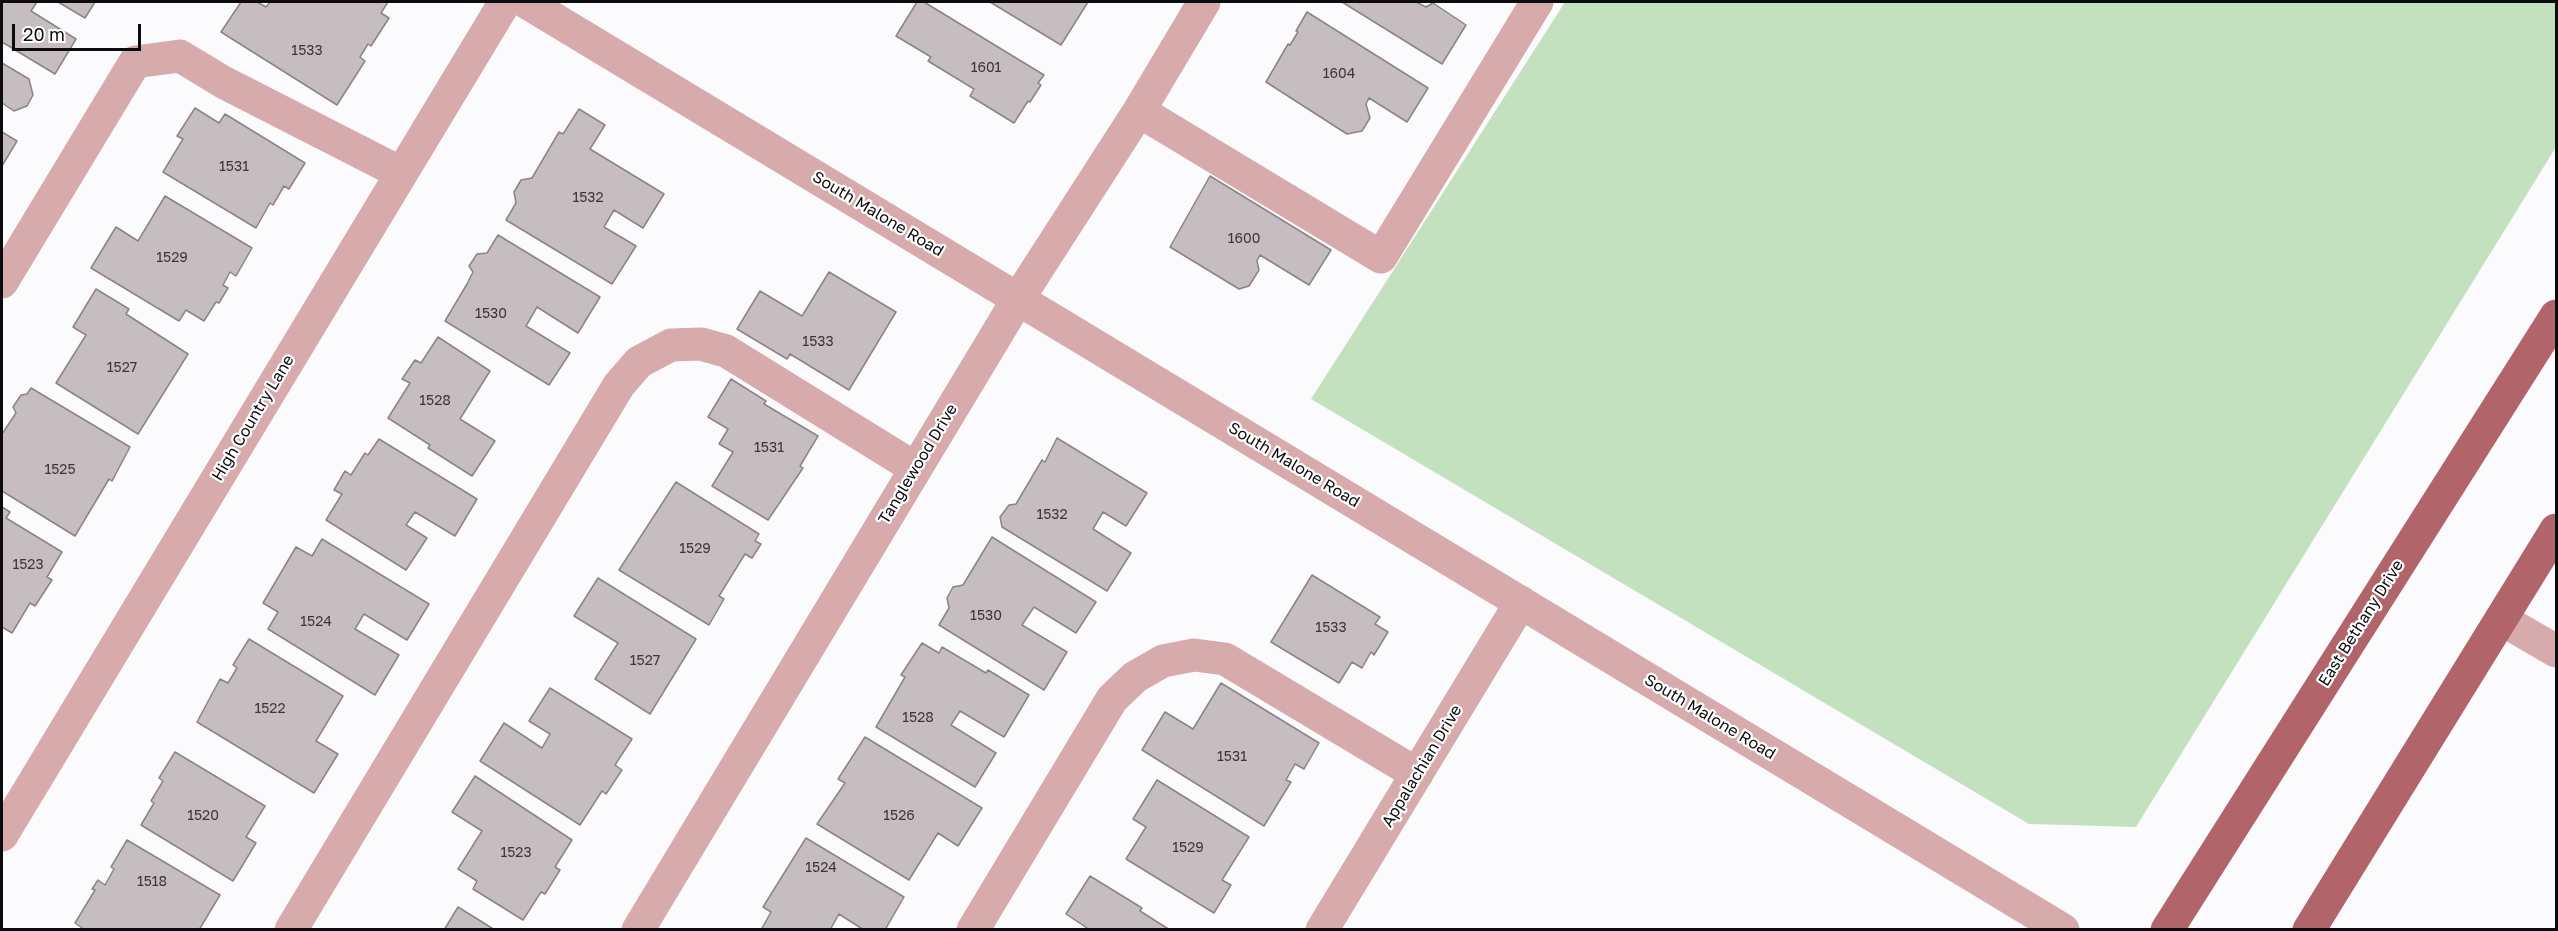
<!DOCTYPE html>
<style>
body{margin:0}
#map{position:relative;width:2558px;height:931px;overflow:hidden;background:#fbfbfe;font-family:"Golos Text",sans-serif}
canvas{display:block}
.frame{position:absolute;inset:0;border:3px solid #0c0b0e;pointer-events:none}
.scale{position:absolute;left:12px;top:24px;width:129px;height:27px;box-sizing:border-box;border:3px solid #0c0b0e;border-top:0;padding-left:8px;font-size:18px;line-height:21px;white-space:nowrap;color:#0c0b0e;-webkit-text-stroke:4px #fff;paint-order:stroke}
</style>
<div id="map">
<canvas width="2558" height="931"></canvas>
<div class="frame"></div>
<div class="scale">20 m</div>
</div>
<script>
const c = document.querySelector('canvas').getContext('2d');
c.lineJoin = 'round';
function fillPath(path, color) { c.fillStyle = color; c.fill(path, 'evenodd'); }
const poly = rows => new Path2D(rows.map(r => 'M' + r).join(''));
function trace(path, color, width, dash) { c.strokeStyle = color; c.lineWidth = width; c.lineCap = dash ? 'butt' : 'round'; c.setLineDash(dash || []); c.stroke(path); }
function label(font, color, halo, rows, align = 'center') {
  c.font = font + ' "Golos Text",sans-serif'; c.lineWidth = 4.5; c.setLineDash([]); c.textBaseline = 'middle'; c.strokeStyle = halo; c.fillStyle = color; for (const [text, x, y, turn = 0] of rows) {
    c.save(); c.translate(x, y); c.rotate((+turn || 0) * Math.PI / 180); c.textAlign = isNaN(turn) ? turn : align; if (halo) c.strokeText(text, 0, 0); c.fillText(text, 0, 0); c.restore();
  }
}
fillPath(poly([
 [1565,2,2556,2,2556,147,2136,827,2029,824,1311,399]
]), '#c3e1bf');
const building = poly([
 [2,2,37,2,31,11,76,39,55,74,2,42,2,2],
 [58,2,95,2,85,18,58,2],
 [241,2,257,2,266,7,270,2,388,2,381,13,389,18,371,46,368,44,360,57,365,61,337,105,221,32,241,2],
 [917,2,924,2,1044,75,1038,83,1041,85,1030,102,1028,101,1014,123,970,96,974,89,928,61,931,57,896,36,917,2],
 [990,2,1088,2,1061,45,990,2],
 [1342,2,1416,2,1426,7,1433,3,1466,25,1442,64,1342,2],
 [1307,12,1428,88,1407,122,1369,98,1366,104,1370,118,1362,131,1347,134,1266,82,1288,44,1290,45,1298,32,1296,31,1307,12],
 [2,63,29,79,33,95,27,106,14,111,2,103,2,63],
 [195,108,219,123,225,114,305,163,289,189,284,186,273,205,270,203,256,228,163,172,183,139,177,136,195,108],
 [579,109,605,125,590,149,664,194,643,228,614,210,604,227,636,246,612,284,506,220,516,203,514,192,521,180,532,178,559,132,563,134,579,109],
 [2,132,17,141,2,166,2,132],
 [1210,176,1331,250,1309,285,1260,255,1257,261,1259,270,1249,286,1239,289,1170,247,1210,176],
 [165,196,252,248,236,276,230,272,223,285,228,288,219,303,216,302,204,321,186,310,179,321,91,268,116,227,138,241,165,196],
 [498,235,600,297,578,333,537,307,526,326,570,353,549,385,445,321,467,284,473,272,469,266,477,254,487,253,498,235],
 [829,272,896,312,849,390,790,354,787,359,737,329,760,291,802,316,829,272],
 [96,289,129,309,126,314,188,354,138,434,56,383,86,335,73,327,96,289],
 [438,337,490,371,460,419,495,441,472,476,428,448,430,445,388,418,410,383,402,379,415,360,421,363,438,337],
 [731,379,766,401,764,404,818,436,800,466,803,468,768,520,712,486,733,452,719,444,728,429,708,417,731,379],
 [31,388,130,447,112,481,109,479,75,536,2,491,2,434,16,413,13,407,21,395,27,394,31,388],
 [1057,438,1147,493,1126,526,1103,512,1093,529,1131,553,1107,591,1002,527,1000,517,1009,505,1016,504,1042,460,1045,462,1057,438],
 [379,439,477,499,455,536,415,512,406,525,427,538,406,570,326,520,342,494,334,490,345,471,351,475,365,453,368,455,379,439],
 [676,482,759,534,755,541,761,544,752,558,745,554,719,596,724,599,709,625,619,570,676,482],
 [2,507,10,512,6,518,62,552,47,577,52,580,35,606,30,603,12,633,2,627,2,507],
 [992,537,1096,602,1076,633,1034,607,1022,625,1067,652,1044,690,939,625,949,608,947,598,953,587,963,585,992,537],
 [322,539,429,604,407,640,364,614,355,629,399,655,375,695,268,629,278,612,263,603,296,547,312,556,322,539],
 [1312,575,1380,617,1375,624,1388,632,1374,655,1371,652,1362,668,1352,662,1339,683,1271,642,1312,575],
 [598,578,696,639,650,714,595,679,618,643,574,616,598,578],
 [249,639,343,696,316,741,338,754,314,793,197,722,220,679,228,683,237,668,233,665,249,639],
 [922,643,939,653,942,647,986,673,988,670,1029,695,1004,737,960,711,951,725,996,753,975,787,876,727,905,677,901,675,922,643],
 [1221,683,1319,743,1304,769,1295,764,1286,780,1291,782,1264,826,1142,750,1165,712,1193,729,1221,683],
 [550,688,632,739,615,765,622,770,606,794,602,791,580,825,480,761,504,723,542,748,550,734,529,721,550,688],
 [865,737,982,808,958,846,938,833,909,880,817,824,845,783,838,779,865,737],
 [175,752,265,806,246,837,256,843,233,881,141,825,154,803,151,801,163,781,159,778,175,752],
 [475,776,572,840,555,867,560,870,545,894,541,892,523,920,473,889,477,881,458,869,482,831,452,812,475,776],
 [1157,780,1249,837,1222,880,1231,885,1214,913,1126,859,1146,827,1133,819,1157,780],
 [806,838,904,897,885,930,864,930,839,914,830,930,761,930,771,912,763,907,806,838],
 [127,840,220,895,199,930,85,930,75,923,95,890,92,889,98,880,105,885,114,869,111,867,127,840],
 [1090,876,1142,908,1140,911,1170,930,1090,930,1066,914,1090,876],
 [458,907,495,930,444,930,458,907]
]);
fillPath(building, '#c5bdc0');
trace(building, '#8b8387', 1.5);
trace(poly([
 [526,2,2063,930],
 [1139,111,1381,257,1537,2],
 [2,282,135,62,180,56,223,82,401,173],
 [2501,619,2556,651],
 [2,835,505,2],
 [291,930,619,385,639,362,671,345,701,344,726,351,915,468],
 [638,930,1018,299,1139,111,1204,2],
 [973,930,1112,699,1135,677,1163,661,1194,655,1225,659,1417,774],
 [1322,930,1521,602]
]), '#d7aaac', 33);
trace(poly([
 [2167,930,2556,316],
 [2309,930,2556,530]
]), '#b1646a', 33);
label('14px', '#3a383a', null, [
 ["1533",307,51],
 ["1601",986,68],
 ["1604",1339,74],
 ["1531",234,167],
 ["1532",588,198],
 ["1600",1244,239],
 ["1529",172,258],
 ["1530",491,314],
 ["1533",818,342],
 ["1527",122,368],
 ["1528",435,401],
 ["1531",769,448],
 ["1525",60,470],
 ["1532",1052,515],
 ["1529",695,549],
 ["1523",28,565],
 ["1530",986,616],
 ["1524",316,622],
 ["1533",1331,628],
 ["1527",645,661],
 ["1522",270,709],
 ["1528",918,718],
 ["1531",1232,757],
 ["1520",203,816],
 ["1526",899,816],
 ["1529",1188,848],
 ["1523",516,853],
 ["1524",821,868],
 ["1518",152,882]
]);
label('16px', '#0c0b0e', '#fff', [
 ["South Malone Road",878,214,31],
 ["High Country Lane",253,418,-59],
 ["Tanglewood Drive",918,464,-59],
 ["South Malone Road",1294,465,31],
 ["East Bethany Drive",2361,623,-58],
 ["South Malone Road",1710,717,31],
 ["Appalachian Drive",1422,766,-59]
]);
</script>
